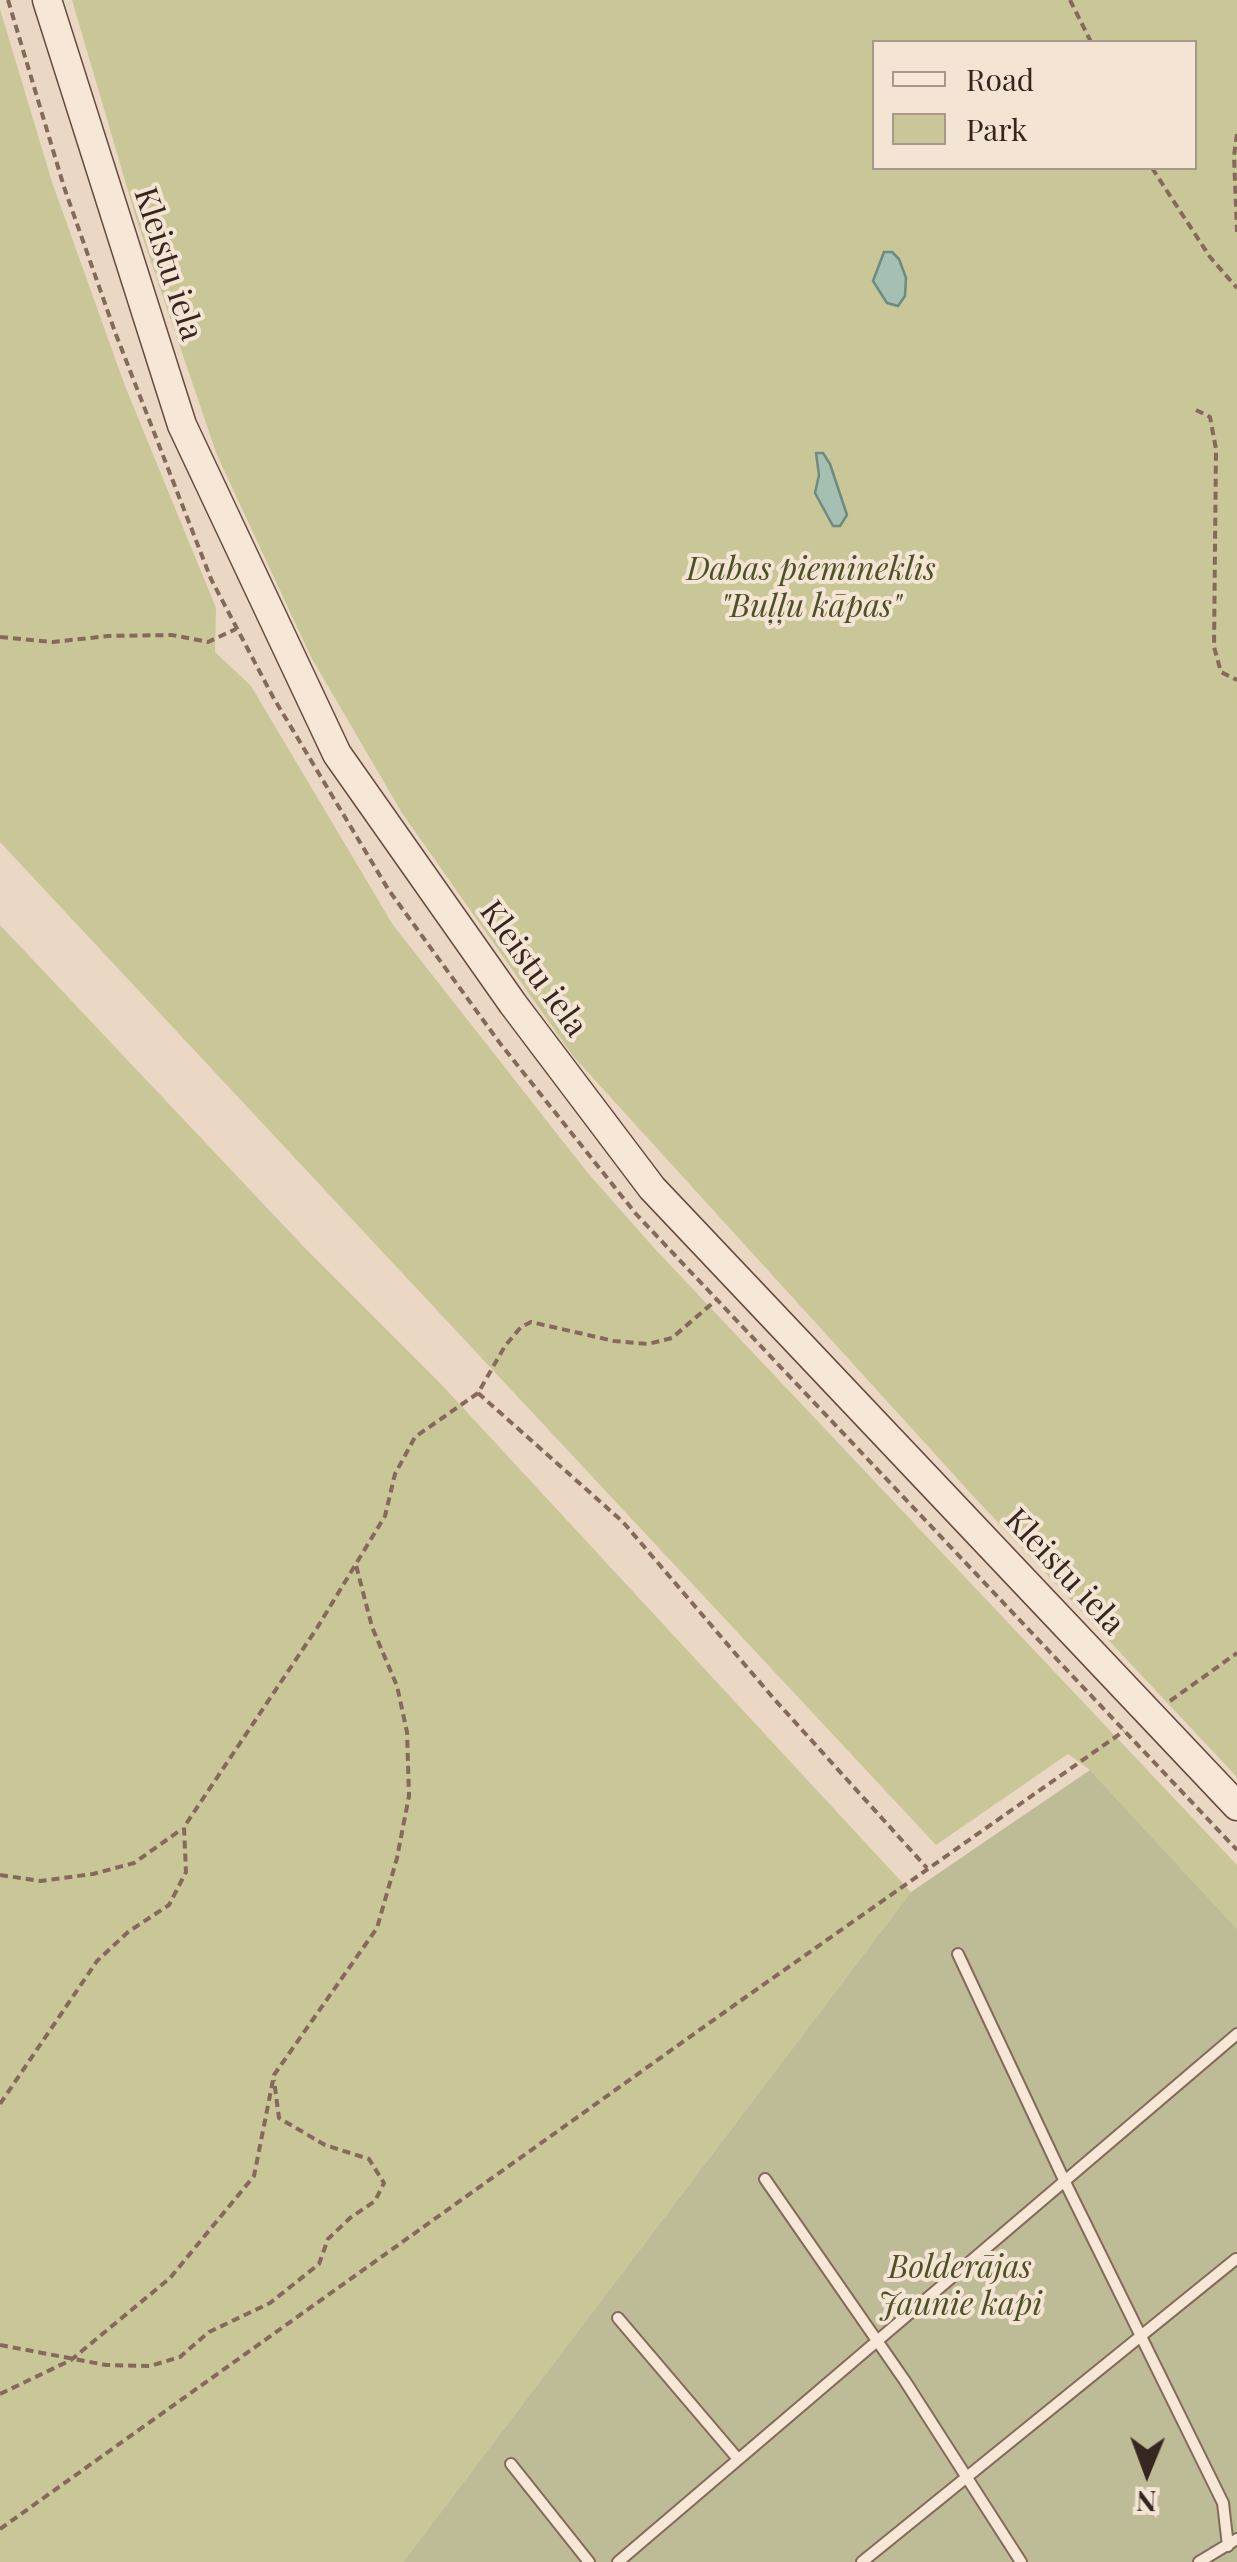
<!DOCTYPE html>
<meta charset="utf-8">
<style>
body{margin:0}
#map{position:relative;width:1237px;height:2562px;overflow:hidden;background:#ebd8c4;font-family:"Playfair Display",serif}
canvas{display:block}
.legend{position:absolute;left:872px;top:40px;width:325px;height:130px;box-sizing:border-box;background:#f3e4d3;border:2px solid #a7988b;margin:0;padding:12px 18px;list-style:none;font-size:30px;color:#35261f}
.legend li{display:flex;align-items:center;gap:20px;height:50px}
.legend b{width:50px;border:2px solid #a7988b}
.north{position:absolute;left:1097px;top:2422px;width:100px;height:100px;-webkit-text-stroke:8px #f3e4d3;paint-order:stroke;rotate:181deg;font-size:28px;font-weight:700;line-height:40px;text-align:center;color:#35261f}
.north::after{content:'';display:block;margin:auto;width:35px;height:45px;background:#35261f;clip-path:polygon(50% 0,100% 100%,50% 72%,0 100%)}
</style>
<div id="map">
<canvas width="1237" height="2562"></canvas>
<ul class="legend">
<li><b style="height:12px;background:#f7e7d6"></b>Road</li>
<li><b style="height:28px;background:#c9c698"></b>Park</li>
</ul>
<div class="north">N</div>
</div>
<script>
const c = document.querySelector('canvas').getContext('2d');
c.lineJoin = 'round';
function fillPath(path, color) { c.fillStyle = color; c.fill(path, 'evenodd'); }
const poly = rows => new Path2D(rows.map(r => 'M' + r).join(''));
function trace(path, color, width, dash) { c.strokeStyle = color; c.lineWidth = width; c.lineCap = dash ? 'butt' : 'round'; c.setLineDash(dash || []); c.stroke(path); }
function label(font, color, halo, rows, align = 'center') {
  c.font = font + ' "Playfair Display",serif'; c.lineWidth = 8; c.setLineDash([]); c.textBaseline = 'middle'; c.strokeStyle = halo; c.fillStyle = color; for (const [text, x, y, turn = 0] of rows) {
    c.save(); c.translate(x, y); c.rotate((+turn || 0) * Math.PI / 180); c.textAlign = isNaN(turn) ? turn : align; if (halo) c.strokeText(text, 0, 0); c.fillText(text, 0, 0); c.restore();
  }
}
fillPath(poly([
 [72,0,1237,0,1237,1777,975,1498,573,1056,402,813,311,657,217,455,136,218],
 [874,42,1194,42,1194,168,874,168],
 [0,9,52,182,125,386,216,608,215,652,251,686,393,925,587,1172,655,1249,1237,1865,1237,1929,1090,1770,1068,1754,936,1845,0,842],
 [0,925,303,1246,440,1383,911,1892,403,2562,0,2562]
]), '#c9c698');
fillPath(poly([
 [1090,1770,1237,1929,1237,2562,403,2562,911,1892]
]), '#bebc97');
const water = poly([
 [884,252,892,252,899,259,906,278,905,296,898,306,887,303,873,281,884,252],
 [816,453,823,453,830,464,847,515,840,526,833,526,815,493,819,475,816,453]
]);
fillPath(water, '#a5bfb3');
trace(water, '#6d8c7f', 2.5);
const service = poly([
 [958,1954,1065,2182,1223,2503,1228,2546],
 [765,2179,905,2381,1021,2562],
 [618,2318,738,2459],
 [511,2464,589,2562],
 [618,2562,1237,2034],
 [862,2562,1236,2259],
 [1199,2562,1237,2539]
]);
const secondary = poly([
 [47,0,182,425,337,754,513,1004,652,1188,1237,1806]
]);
trace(service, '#856a5b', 14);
trace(secondary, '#664b3f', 31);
trace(poly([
 [8,0,64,187,115,332,211,579,273,697,388,889,499,1042,636,1214,1237,1850],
 [1070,0,1091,42],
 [1237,134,1234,156,1237,232],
 [1152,168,1210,257,1237,288],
 [1196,410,1210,417,1216,449,1214,647,1221,672,1237,680],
 [0,637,53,642,108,636,172,635,208,642,236,629],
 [478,1393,623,1522,775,1700,927,1868],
 [1170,1701,1237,1653],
 [0,1875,41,1881,93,1874,134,1863,182,1829],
 [0,2104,97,1961,128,1932,169,1905,186,1872,184,1827,317,1628,385,1516,395,1474,415,1437,478,1393,505,1346,521,1327,531,1322,614,1341,648,1344,672,1338,716,1300],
 [0,2345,106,2365,150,2366,180,2357,209,2332,270,2303,319,2264,328,2239,350,2218,375,2201,384,2183,369,2159,325,2145,279,2118,274,2080],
 [0,2394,71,2360,170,2278,254,2176,274,2075,377,1928,397,1858,409,1796,407,1732,397,1686,372,1627,356,1565],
 [0,2529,743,1999,1124,1731]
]), '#856a5b', 4, [8, 5]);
trace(service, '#f7e7d6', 10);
trace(secondary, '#f7e7d6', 28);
label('32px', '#35261f', '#f3e4d3', [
 ["Kleistu iela",168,264,72],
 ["Kleistu iela",533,969,54],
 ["Kleistu iela",1064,1572,47]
]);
label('italic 32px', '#4e5126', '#f3e4d3', [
 ["Dabas piemineklis",811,570],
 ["\"Buļļu kāpas\"",811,607],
 ["Bolderājas",960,2268],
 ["Jaunie kapi",960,2305]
]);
</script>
